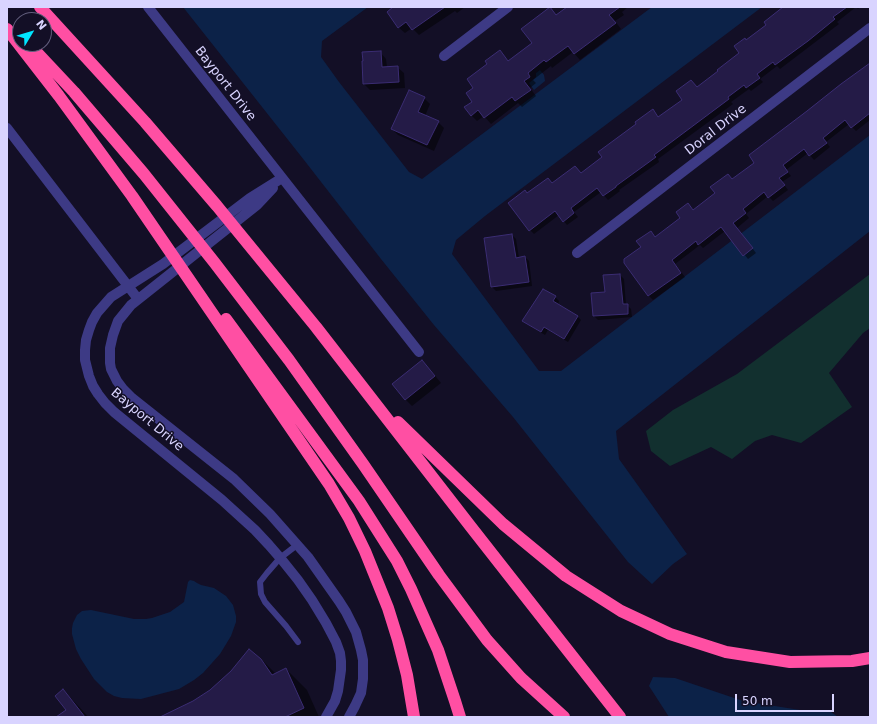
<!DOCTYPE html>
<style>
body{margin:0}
#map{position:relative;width:877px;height:724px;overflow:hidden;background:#130f26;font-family:"DejaVu Sans",sans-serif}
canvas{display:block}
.frame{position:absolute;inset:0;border:8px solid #d9d4ff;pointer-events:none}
.north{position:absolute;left:12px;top:12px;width:40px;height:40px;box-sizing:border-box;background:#130f26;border:1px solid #625e7d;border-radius:50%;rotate:52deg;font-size:11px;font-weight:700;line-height:16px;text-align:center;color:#d9d4ff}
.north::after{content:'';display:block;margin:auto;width:14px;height:18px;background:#00e5ff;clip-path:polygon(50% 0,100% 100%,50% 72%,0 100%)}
.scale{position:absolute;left:735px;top:694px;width:99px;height:18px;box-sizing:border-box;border:2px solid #d9d4ff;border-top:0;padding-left:5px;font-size:12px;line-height:14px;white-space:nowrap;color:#d9d4ff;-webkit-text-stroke:3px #130f26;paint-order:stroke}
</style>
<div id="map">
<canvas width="877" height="724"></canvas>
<div class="frame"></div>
<div class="north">N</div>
<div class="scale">50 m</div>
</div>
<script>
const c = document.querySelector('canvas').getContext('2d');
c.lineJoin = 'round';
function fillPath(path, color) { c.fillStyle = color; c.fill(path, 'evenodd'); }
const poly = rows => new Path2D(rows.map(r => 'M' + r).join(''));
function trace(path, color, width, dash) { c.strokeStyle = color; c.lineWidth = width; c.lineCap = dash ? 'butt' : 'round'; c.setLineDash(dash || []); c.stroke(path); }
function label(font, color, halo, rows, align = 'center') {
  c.font = font + ' "DejaVu Sans",sans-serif'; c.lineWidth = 3; c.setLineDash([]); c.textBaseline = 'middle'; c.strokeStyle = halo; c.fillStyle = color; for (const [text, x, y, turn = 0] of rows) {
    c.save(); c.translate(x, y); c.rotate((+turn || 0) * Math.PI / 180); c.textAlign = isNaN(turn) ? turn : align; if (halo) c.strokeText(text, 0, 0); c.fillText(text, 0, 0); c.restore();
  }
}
fillPath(poly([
 [870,274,870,328,863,333,829,373,852,407,801,443,772,435,755,441,732,459,711,447,670,466,651,451,646,431,673,410,737,374]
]), '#12302f');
fillPath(poly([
 [183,7,368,7,322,41,321,57,339,82,409,172,422,179,652,7,762,7,485,216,456,240,452,254,539,371,561,371,870,135,870,231,616,431,619,459,687,554,673,564,652,584,628,562,513,417,434,325,381,259,304,160],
 [540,70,544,75,545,81,534,90,529,83,536,77,536,73],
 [190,580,194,581,197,583,201,585,214,588,226,596,233,605,236,616,236,622,231,636,220,654,203,673,194,680,179,689,141,699,122,698,114,696,107,692,94,679,81,659,76,649,72,634,72,628,73,623,77,615,82,611,91,610,134,619,146,619,152,618,170,612,184,602,188,582],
 [653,677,675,678,743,701,800,710,831,712,838,717,669,717,649,686]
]), '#0c2248');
fillPath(poly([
 [395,7,465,7,457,13,455,11,419,35,412,28,405,33,398,27],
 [569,7,628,7,622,12,624,15,615,21,621,29,580,60,573,52,552,68,551,66,533,80,536,83,530,88,536,96,522,107,518,103,491,124,484,116,477,121,471,115,475,88,488,64,500,51,509,62,533,44,550,9,557,16],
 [785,7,860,7,858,9,856,7,837,22,839,24,780,69,777,66,760,79,763,82,751,91,749,89,731,102,733,104,658,159,659,162,619,190,620,191,608,200,601,192,574,212,578,217,567,225,559,215,534,234,530,230,509,203,553,184,575,167,581,174,603,157,653,111,659,118,741,54,747,42,768,26],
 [380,52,386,59,387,67,397,67,404,73,405,88,370,90,364,84],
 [870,64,870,120,856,131,849,124,826,142,830,147,814,160,808,153,786,170,791,176,782,182,788,190,773,201,768,196,746,214,749,218,737,228,756,253,748,259,725,231,703,248,700,245,675,264,685,277,653,300,649,296,625,263,642,248,651,232,656,238,682,218,688,204,694,211,756,163],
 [424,98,430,104,425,116,438,122,444,128,434,151,398,135,392,129],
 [512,235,516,239,519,258,525,257,529,261,532,286,496,291,492,287,485,239],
 [620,275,624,279,626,305,627,305,631,309,632,317,598,320,594,316,606,293],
 [543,290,555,297,559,301,558,305,577,316,581,320,568,342,548,330,545,335,527,324,523,320],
 [422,361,428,367,441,383,412,406,406,400,393,384],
 [261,659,276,674,286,669,307,690,319,717,162,717,183,708],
 [63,690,83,711,88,717,58,717,67,710]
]), '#0007');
const building = poly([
 [393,7,445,7,412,30,406,22,398,28,387,12,393,7],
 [550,7,556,15,567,7,620,7,609,15,616,23,574,54,568,46,546,62,544,60,528,73,530,77,524,81,531,90,515,101,512,97,484,118,478,110,471,116,464,107,472,102,466,93,473,88,467,79,487,64,485,61,500,50,508,61,532,43,521,29,550,7],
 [783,7,847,7,833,17,835,19,808,41,775,65,773,62,757,74,760,78,746,88,744,85,728,97,729,99,654,155,656,157,616,186,616,187,603,196,597,188,571,208,574,213,563,222,555,211,529,231,508,203,525,190,527,193,548,178,552,183,575,166,581,173,602,157,598,152,636,124,635,122,653,109,658,117,682,100,676,91,691,80,697,87,718,71,717,70,739,53,734,46,745,38,746,40,766,25,764,22,783,7],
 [381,51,382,67,398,66,399,82,363,84,362,61,363,61,362,52,381,51],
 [870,63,870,113,851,128,845,120,823,138,827,143,809,156,804,149,783,165,788,172,779,178,785,185,768,198,764,192,743,209,746,213,733,223,753,248,743,256,721,227,698,245,696,241,672,260,681,273,648,296,624,263,624,259,641,247,636,241,651,231,655,237,680,218,676,212,688,203,693,210,715,193,710,187,728,174,732,179,754,163,749,155,807,111,841,84,870,63],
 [409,90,425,97,418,112,439,121,427,145,391,129,409,90],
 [512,234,516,258,525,256,529,282,491,287,484,238,512,234],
 [620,274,623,304,628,304,628,314,593,316,591,293,605,292,603,275,620,274],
 [543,289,556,296,553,301,578,316,564,339,544,327,541,332,522,321,543,289],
 [422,360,435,376,405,400,392,384,422,360],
 [249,649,261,659,272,675,286,668,304,708,285,717,160,717,193,701,210,690,231,671,249,649],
 [63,689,85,717,56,717,66,710,55,696,63,689]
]);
fillPath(building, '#241b47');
trace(building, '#3b2d73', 1);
trace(poly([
 [297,545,280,558,267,573,260,582,261,594,265,602,286,626,298,642]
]), '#3d3a85', 6);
trace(poly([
 [148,7,419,352],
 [444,56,508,7],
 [7,128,138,299],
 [282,178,250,198,163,264,111,297,97,313,92,322,89,330,86,340,85,350,85,360,89,376,93,386,98,394,105,403,114,412,222,500,255,530,269,545,282,560,298,580,312,600,326,623,336,642,340,653,341,661,341,670,338,691,335,701,326,717],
 [273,188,257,205,131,305,118,321,113,335,110,348,110,363,111,369,117,381,123,389,132,398,234,479,270,514,308,557,339,601,346,612,356,632,361,650,363,660,363,679,361,693,355,706,349,717],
 [577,253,870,28]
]), '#3d3a85', 10);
trace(poly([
 [40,7,145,122,217,206,316,327,471,527,620,717],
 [7,29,59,96,132,196,329,484,349,518,365,551,388,608,398,640,407,675,414,717],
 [29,44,74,92,144,174,214,262,289,360,363,464,439,575,487,640,521,678,564,717],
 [226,319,359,501,397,561,411,589,438,650,455,701,460,717],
 [398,422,503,524,566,576,621,611,670,634,726,652,790,662,852,661,870,658]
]), '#ff4fa3', 12);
label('13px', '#d9d4ff', '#130f26', [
 ["Bayport Drive",225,84,52],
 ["Doral Drive",716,130,-38],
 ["Bayport Drive",147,420,40]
]);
</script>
